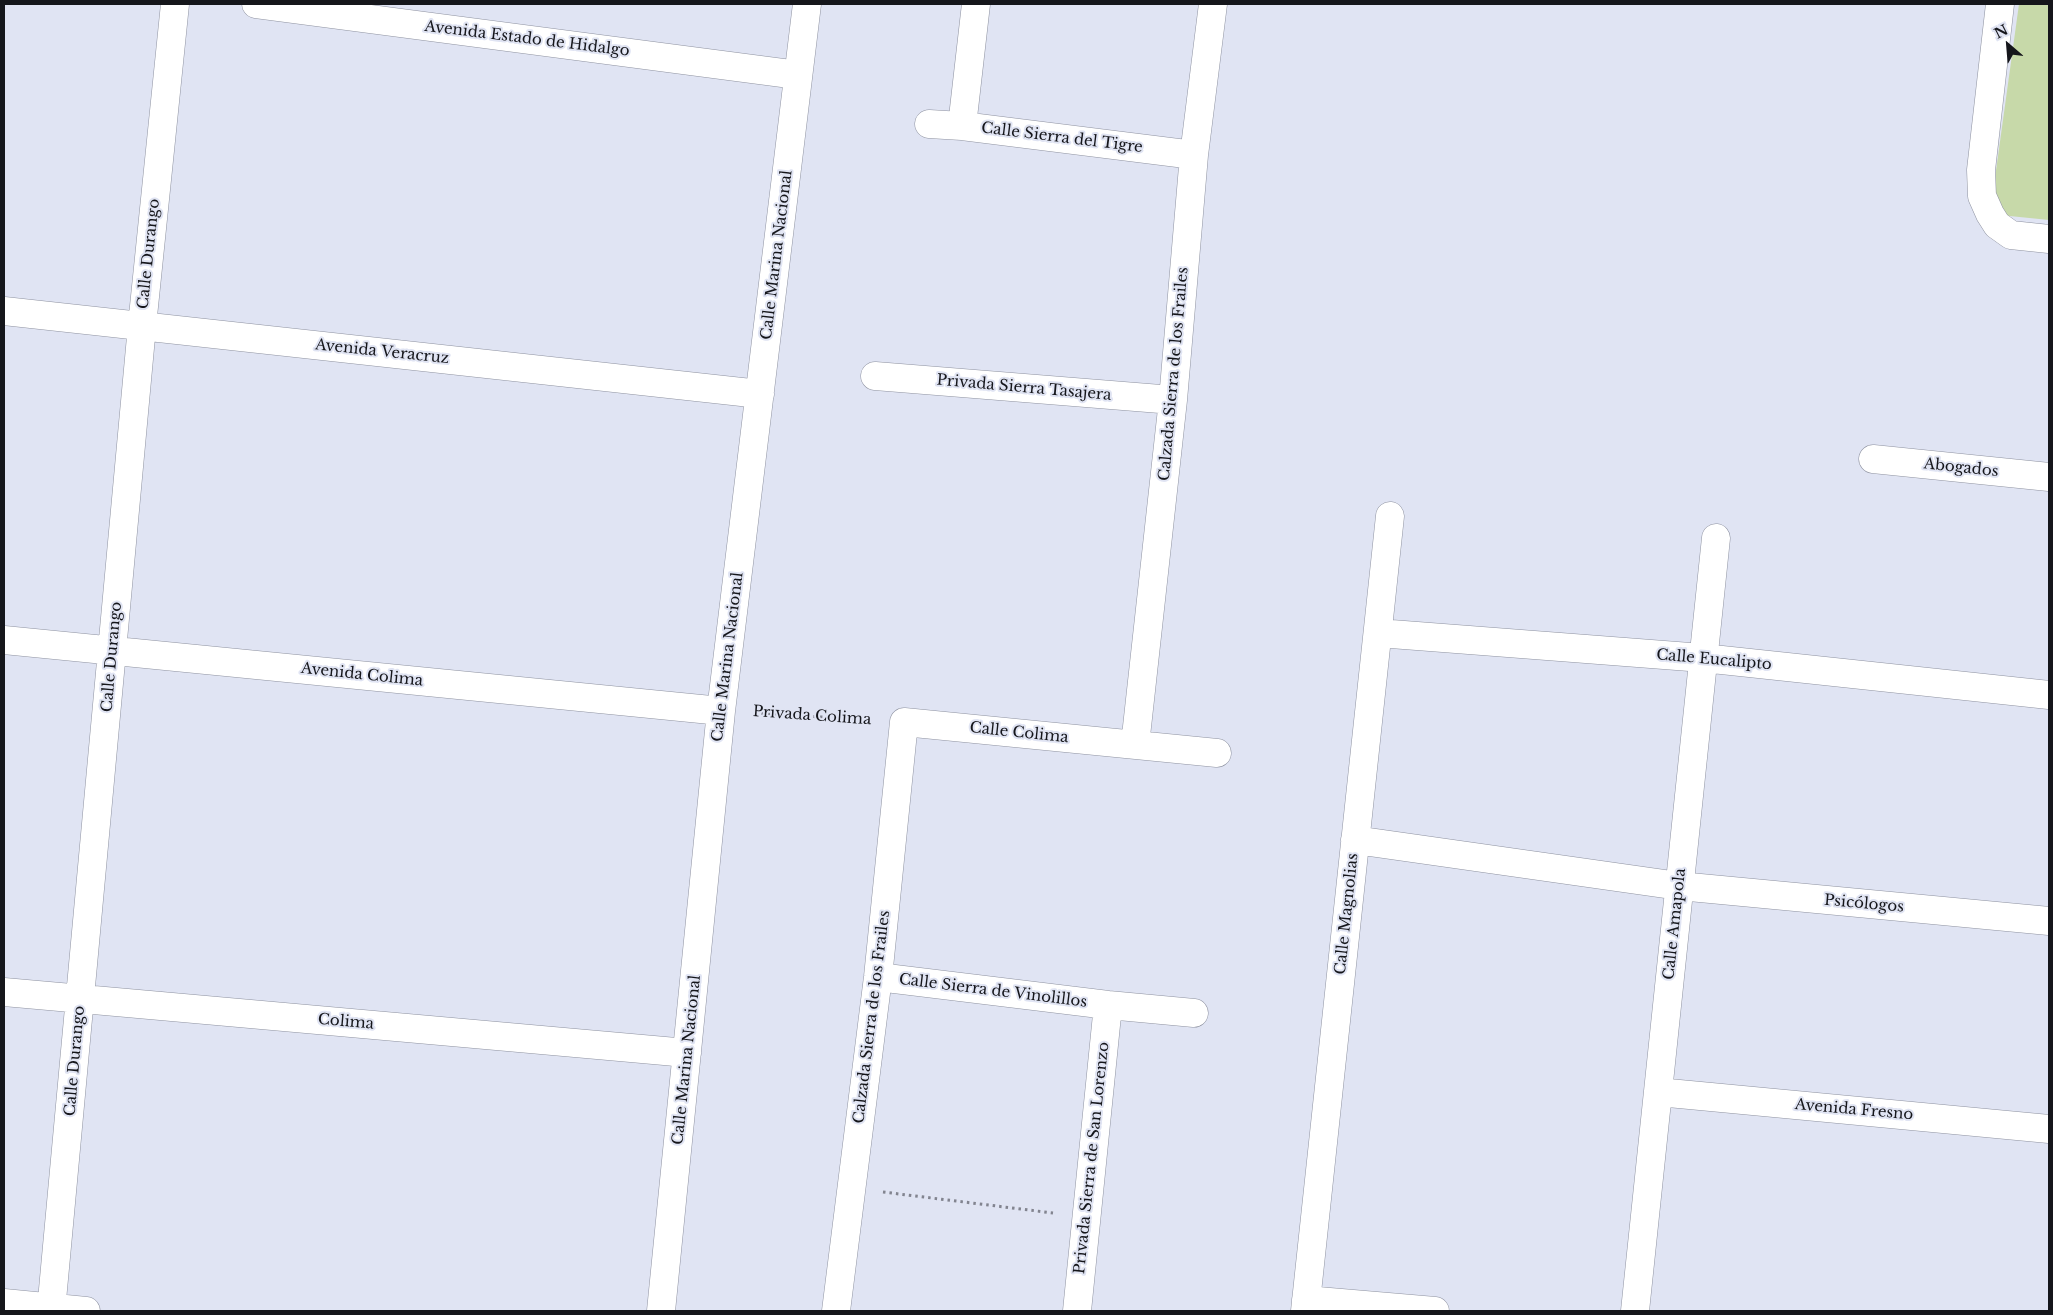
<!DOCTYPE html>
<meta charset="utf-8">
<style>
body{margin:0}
#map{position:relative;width:2053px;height:1315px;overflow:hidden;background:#e0e4f3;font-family:"Libre Baskerville",serif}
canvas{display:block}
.frame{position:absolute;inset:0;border:5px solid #15161b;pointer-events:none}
.north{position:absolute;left:1983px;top:20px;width:50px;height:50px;-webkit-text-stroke:4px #e0e4f3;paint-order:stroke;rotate:333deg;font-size:14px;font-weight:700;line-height:20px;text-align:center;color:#15161b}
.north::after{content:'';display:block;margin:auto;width:18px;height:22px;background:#15161b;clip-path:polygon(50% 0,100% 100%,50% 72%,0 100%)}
</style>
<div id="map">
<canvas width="2053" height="1315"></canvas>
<div class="frame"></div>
<div class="north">N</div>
</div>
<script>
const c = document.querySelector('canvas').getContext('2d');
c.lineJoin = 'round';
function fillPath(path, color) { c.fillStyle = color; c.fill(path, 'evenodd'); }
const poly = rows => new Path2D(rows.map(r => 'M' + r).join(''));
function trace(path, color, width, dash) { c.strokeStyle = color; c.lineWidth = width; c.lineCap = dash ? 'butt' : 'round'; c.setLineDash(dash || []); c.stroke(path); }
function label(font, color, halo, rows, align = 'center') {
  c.font = font + ' "Libre Baskerville",serif'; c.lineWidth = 4; c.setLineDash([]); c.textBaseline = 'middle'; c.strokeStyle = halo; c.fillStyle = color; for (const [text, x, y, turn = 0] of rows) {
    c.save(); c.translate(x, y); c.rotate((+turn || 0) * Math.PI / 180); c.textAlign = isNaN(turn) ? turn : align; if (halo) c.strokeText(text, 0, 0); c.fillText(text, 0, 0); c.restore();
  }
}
fillPath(poly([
 [2019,4,2049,4,2049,220,1990,214]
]), '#c7d9a9');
const minor = poly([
 [256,4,798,75],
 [2000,4,1981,170,1982,196,1990,214,1997,225,2011,235,2049,239],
 [929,124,962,126,1194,155],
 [962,126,976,4],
 [4,311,760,394],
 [875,376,1173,400],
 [1873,459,2049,477],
 [1378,633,1703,658,2049,695],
 [4,640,721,711],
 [1135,745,1173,400,1194,155,1213,4],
 [1355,840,1679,886,2049,921],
 [878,977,1108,1005,1194,1013],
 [4,992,687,1053],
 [1658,1092,2049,1129],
 [1306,1300,1435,1311],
 [4,1303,86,1311],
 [51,1311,142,326,175,4],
 [661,1311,721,711,807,4],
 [836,1311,878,977,904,722,1217,753],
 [1077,1311,1108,1005],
 [1305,1311,1390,516],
 [1635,1311,1716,538]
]);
trace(minor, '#8e92a0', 29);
trace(poly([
 [755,713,871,720],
 [883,1192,1053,1213]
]), '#82848f', 3, [2.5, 4]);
trace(minor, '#fff', 28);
label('15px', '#15161b', '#e0e4f3', [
 ["Avenida Estado de Hidalgo",527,39,7],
 ["Calle Sierra del Tigre",1062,138,7],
 ["Calle Durango",149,254,-84],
 ["Calle Marina Nacional",777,255,-83],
 ["Avenida Veracruz",382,352,6],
 ["Calzada Sierra de los Frailes",1174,374,-85],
 ["Privada Sierra Tasajera",1024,388,5],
 ["Abogados",1961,468,6],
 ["Calle Durango",112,657,-85],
 ["Calle Marina Nacional",728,657,-83],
 ["Calle Eucalipto",1714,660,5],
 ["Avenida Colima",362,675,6],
 ["Privada Colima",812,716,4],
 ["Calle Colima",1019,733,6],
 ["Psicólogos",1864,904,5],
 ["Calle Magnolias",1347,914,-84],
 ["Calle Amapola",1675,924,-84],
 ["Calle Sierra de Vinolillos",993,991,7],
 ["Calzada Sierra de los Frailes",872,1017,-83],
 ["Colima",346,1022,5],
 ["Calle Marina Nacional",687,1060,-84],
 ["Calle Durango",75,1061,-85],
 ["Avenida Fresno",1854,1110,5],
 ["Privada Sierra de San Lorenzo",1092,1158,-84]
]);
</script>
